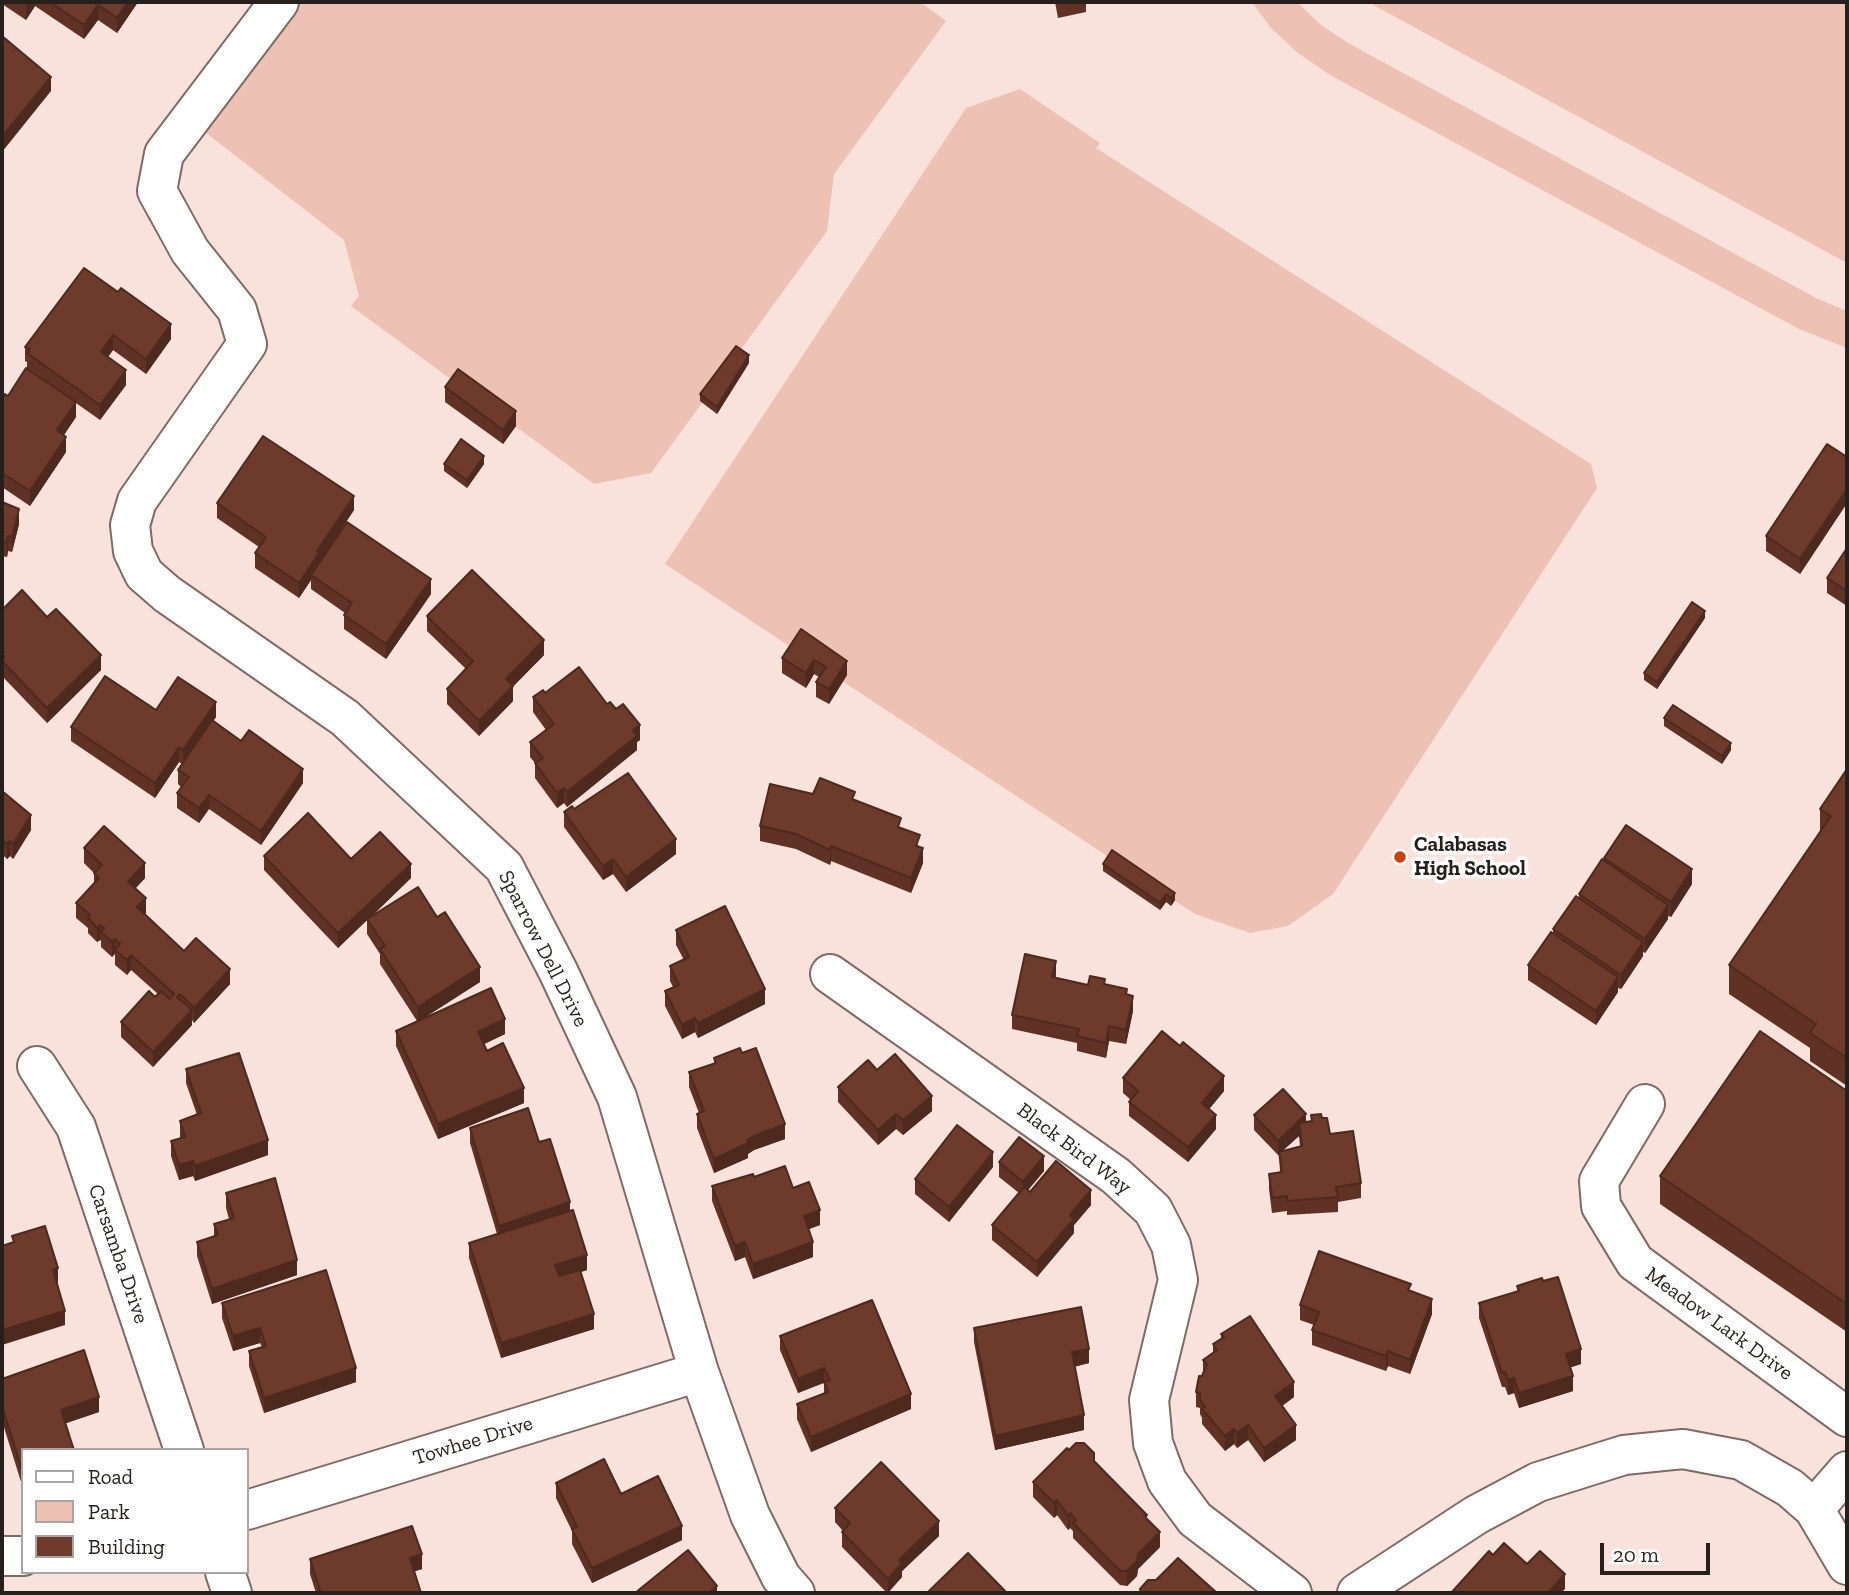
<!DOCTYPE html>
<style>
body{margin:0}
#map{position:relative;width:1849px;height:1595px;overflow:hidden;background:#f9e2db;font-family:"Zilla Slab",serif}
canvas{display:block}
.frame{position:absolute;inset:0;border:4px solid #271f1c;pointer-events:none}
.legend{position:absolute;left:21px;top:1448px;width:228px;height:126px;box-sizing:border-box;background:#fff;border:2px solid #a9a5a4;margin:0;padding:9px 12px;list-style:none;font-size:21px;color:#271f1c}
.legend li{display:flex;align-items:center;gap:14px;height:35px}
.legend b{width:35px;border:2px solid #a9a5a4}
.scale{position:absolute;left:1600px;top:1543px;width:110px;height:32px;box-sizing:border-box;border:4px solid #271f1c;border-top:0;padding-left:9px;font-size:21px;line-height:24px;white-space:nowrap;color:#271f1c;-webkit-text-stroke:5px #fff;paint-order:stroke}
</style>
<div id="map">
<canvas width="1849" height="1595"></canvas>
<div class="frame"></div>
<ul class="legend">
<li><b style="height:9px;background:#fff"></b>Road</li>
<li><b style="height:19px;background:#edc1b3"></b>Park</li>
<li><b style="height:19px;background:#6e3a2b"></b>Building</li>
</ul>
<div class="scale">20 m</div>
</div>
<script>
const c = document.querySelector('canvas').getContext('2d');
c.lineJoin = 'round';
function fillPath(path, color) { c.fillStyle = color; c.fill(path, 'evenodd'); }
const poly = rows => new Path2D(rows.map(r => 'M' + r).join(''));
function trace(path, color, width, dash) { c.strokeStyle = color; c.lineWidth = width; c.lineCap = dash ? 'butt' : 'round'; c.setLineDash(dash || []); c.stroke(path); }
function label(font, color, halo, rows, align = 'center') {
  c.font = font + ' "Zilla Slab",serif'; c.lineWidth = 7; c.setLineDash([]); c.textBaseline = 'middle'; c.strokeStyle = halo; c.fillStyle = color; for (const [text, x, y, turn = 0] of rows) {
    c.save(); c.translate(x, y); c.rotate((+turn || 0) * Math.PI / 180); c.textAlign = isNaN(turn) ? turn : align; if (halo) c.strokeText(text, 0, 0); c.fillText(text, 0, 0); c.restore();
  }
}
fillPath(poly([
 [299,2,920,2,946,21,834,174,827,231,651,473,594,484,351,306,359,296,344,240,201,129],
 [1252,2,1297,2,1321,25,1348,43,1816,298,1847,311,1847,348,1799,329,1330,75,1298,53,1271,28],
 [1368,2,1847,2,1847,263],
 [1020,89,1100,143,1096,148,1591,464,1597,488,1333,894,1288,926,1250,933,1195,914,665,564,966,108]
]), '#edc1b3');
const minor = poly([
 [279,2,164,154,157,191,190,251,237,310,247,344,137,501,130,525,133,551,144,574,167,594,345,718,504,867,558,971,617,1097,699,1372,750,1515,781,1577,795,1593],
 [830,974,1116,1176,1153,1210,1171,1245,1178,1280,1149,1400,1153,1443,1167,1481,1195,1519,1292,1593],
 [37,1066,76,1127,184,1450],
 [1645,1104,1599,1181,1601,1206,1635,1262,1847,1417],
 [1814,1509,1847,1471],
 [247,1510,699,1372],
 [2,1556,23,1556],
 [225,1572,232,1593],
 [1357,1593,1476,1515,1538,1482,1624,1455,1683,1449,1741,1460,1790,1488,1814,1509,1847,1565]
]);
trace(minor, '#7f6b65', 42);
trace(minor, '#fff', 38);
fillPath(poly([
 [2,2,138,2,117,33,98,20,84,39,35,6,26,20,2,4],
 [1055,2,1086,2,1086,12,1058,18],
 [84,268,171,339,146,374,113,350,108,357,126,385,100,420,76,403,76,417,64,435,66,452,30,506,2,487,2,399,8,396,47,382,27,368,27,362,25,361,25,347],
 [749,363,717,414,700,401,700,394],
 [445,387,516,426,503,444,445,402],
 [1847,457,1847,503,1800,574,1766,551,1766,536],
 [444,464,484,464,467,488,444,471],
 [2,502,19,524,12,552,8,551,7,557,2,556],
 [217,503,354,510,319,562,431,594,386,659,344,629,344,615,345,613,311,589,311,580,299,598,255,568,255,553,259,547,217,518],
 [1847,548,1847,606,1827,593,1827,578],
 [2,610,47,617,101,670,47,723,2,676],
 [427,616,544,655,513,686,513,701,479,736,447,704,447,689,466,669,427,631],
 [1705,618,1657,689,1644,680,1644,673],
 [801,629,847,675,829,704,816,697,816,682,819,677,814,674,806,688,782,673,782,658],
 [545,693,607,704,640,740,637,742,637,750,567,807,564,803,557,808,535,778,535,763,530,757,530,742,546,730,533,712,533,697],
 [216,717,213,721,303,783,261,845,209,809,199,823,177,808,177,793,181,787,178,784,178,770,182,764,179,762,155,798,71,741,71,727],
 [1664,718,1731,750,1722,764,1664,726],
 [1847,769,1847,1086,1810,1061,1810,1048,1729,994,1729,965,1820,831,1820,809],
 [2,791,31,830,13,859,10,856,7,859,2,854],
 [813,794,855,800,901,828,920,847,923,863,911,893,831,861,830,865,796,849,760,841,760,826],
 [574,809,676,854,626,892,613,874,603,880,564,827,564,812],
 [84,848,145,878,136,888,146,913,144,914,184,951,230,984,194,1023,192,1020,192,1025,153,1067,121,1037,121,1022,158,994,131,970,127,975,115,965,115,954,112,957,101,947,101,941,100,940,97,942,88,933,88,928,76,918,76,903,94,883,94,873,84,863],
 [264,856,351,859,411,878,371,917,480,982,423,1018,505,1034,484,1044,487,1051,524,1103,438,1139,396,1046,396,1031,417,1021,380,964,380,954,367,934,367,920,338,948,264,870],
 [1604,858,1692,884,1671,917,1668,916,1668,919,1645,953,1643,952,1643,956,1621,989,1618,988,1618,992,1596,1025,1528,980,1528,965,1553,934,1553,929,1579,898,1579,894,1604,861],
 [1103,864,1175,893,1175,900,1171,906,1166,902,1160,910,1103,871],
 [676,930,765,1004,698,1038,695,1032,682,1039,665,1006,665,991,673,987,670,981,670,966,684,960,676,945],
 [1056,975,1055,978,1088,985,1105,984,1127,994,1133,1011,1126,1044,1109,1041,1106,1058,1077,1051,1077,1043,1012,1029,1012,1015],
 [714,1058,785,1139,754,1150,748,1154,748,1158,714,1173,697,1128,697,1114,699,1113,689,1087,689,1072,714,1063],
 [186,1069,268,1155,195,1181,193,1176,179,1180,171,1156,171,1141,180,1138,180,1121,197,1115,186,1083],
 [877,1070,932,1111,903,1135,896,1129,878,1145,838,1102,838,1087],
 [1123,1078,1224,1091,1209,1109,1216,1129,1188,1162,1129,1116,1129,1102,1131,1100,1123,1093],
 [1847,1091,1847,1332,1660,1204,1660,1176],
 [1254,1115,1306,1122,1311,1121,1311,1115,1322,1118,1330,1134,1361,1183,1361,1198,1338,1202,1338,1212,1287,1215,1287,1211,1272,1213,1269,1189,1269,1174,1280,1172,1279,1154,1278,1155,1254,1130],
 [1299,1136,1300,1146,1282,1151],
 [470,1128,539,1142,570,1211,587,1270,581,1272,594,1329,501,1358,469,1258,469,1243,497,1234,470,1143],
 [999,1162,1044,1171,1028,1190,1030,1192,1091,1205,1074,1225,1074,1233,1037,1277,992,1240,992,1225,1019,1193,999,1177],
 [993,1167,949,1222,915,1194,915,1179],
 [754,1177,793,1188,820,1225,808,1229,813,1257,753,1279,745,1257,735,1261,712,1201,712,1186],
 [226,1193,297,1275,212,1304,197,1256,197,1242,214,1236,214,1224,229,1219,226,1208],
 [1517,1286,1581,1364,1571,1367,1573,1391,1519,1408,1514,1393,1508,1395,1505,1387,1502,1387,1479,1318,1479,1303,1517,1291],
 [1411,1291,1432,1314,1410,1374,1388,1366,1386,1371,1312,1345,1312,1330,1314,1325,1300,1320,1300,1305],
 [222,1303,356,1382,264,1413,249,1366,249,1351,262,1347,260,1343,233,1351,222,1318],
 [974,1328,1089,1363,1074,1367,1084,1430,995,1450,974,1342],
 [1221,1334,1294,1397,1282,1406,1296,1440,1264,1462,1248,1440,1237,1448,1234,1444,1225,1451,1202,1424,1202,1418,1200,1414,1200,1408,1196,1407,1196,1392,1203,1372,1203,1360,1213,1353,1213,1344,1221,1339],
 [780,1336,911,1409,811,1452,797,1419,797,1404,824,1394,824,1383,798,1393,780,1350],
 [2,1379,99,1412,65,1423,22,1485,2,1421],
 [1069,1450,1094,1461,1147,1519,1160,1547,1138,1569,1137,1576,1127,1586,1120,1585,1073,1538,1073,1531,1070,1528,1068,1530,1057,1515,1054,1518,1033,1497,1033,1482],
 [556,1483,682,1540,592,1583,572,1544,572,1531,556,1498],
 [835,1508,939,1536,902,1571,902,1577,887,1593,842,1547,842,1532,843,1531,835,1522],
 [310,1559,422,1569,414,1571,421,1593,316,1593,310,1574]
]), '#5f3225');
fillPath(poly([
 [28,2,35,2,35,6,26,20,26,5],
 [128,2,138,2,117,33,117,18],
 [98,5,98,20,84,39,84,25],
 [51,77,51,91,2,152,2,137],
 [171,324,171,339,146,374,146,359],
 [113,335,113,350,101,366,101,352],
 [749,355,749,363,717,414,717,407],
 [126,370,126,385,100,420,100,405],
 [76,402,76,417,57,445,57,430],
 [516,411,516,426,503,444,503,430],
 [66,437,66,452,30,506,30,491],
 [484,456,484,464,467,488,467,480],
 [1847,489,1847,503,1800,574,1800,559],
 [354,496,354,510,311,575,311,580,299,598,299,583,317,551],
 [19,509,19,524,12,552,12,537],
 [8,536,8,551,7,557,7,543],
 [431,579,431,594,386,659,386,644],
 [1705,611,1705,618,1657,689,1657,682],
 [544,640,544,655,506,694,506,679],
 [101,655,101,670,47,723,47,708],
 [814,660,814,674,806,688,806,673],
 [847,661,847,675,829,704,829,689],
 [513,686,513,701,479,736,479,721],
 [216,702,216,717,183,765,183,750],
 [640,725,640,740,637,742,637,750,567,807,567,792,633,730],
 [1731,743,1731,750,1722,764,1722,756],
 [179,747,179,762,155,798,155,783],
 [303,769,303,783,261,845,261,831],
 [564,788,564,803,557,808,557,793],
 [209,795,209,809,199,823,199,808],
 [31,815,31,830,13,859,13,844],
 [676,839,676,854,626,892,626,877],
 [10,841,10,856,7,859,7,844],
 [831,846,831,861,830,865,830,850],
 [923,848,923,863,911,893,911,878],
 [613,859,613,874,603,880,603,866],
 [145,863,145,878,128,896,128,882],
 [411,864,411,878,338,948,338,933],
 [1692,869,1692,884,1671,917,1671,902],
 [1175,893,1175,900,1171,906,1171,898],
 [1166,894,1166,902,1160,910,1160,903],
 [146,898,146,913,137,922,137,907],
 [1668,905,1668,919,1645,953,1645,939],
 [100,925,100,940,97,942,97,928],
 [115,939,115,953,112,957,112,942],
 [1643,942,1643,956,1621,989,1621,975],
 [131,955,131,970,127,975,127,960],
 [1056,961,1056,975,1052,992,1052,977],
 [480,967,480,982,418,1022,418,1007],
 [230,969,230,984,194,1023,194,1008],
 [1618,977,1618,992,1596,1025,1596,1011],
 [765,989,765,1004,698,1038,698,1023],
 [1133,996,1133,1011,1126,1044,1126,1030],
 [192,1010,192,1025,153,1067,153,1052],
 [695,1018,695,1032,682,1039,682,1025],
 [505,1019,505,1034,478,1047,478,1032],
 [1109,1026,1109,1041,1106,1058,1106,1043],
 [1224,1076,1224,1091,1202,1118,1202,1103],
 [524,1088,524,1103,438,1139,438,1124],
 [932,1096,932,1111,903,1135,903,1120],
 [896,1114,896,1129,878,1145,878,1130],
 [1306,1114,1306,1129,1299,1123,1299,1136,1278,1155,1278,1141],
 [1216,1115,1216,1129,1188,1162,1188,1147],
 [785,1124,785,1139,754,1150,748,1154,748,1158,714,1173,714,1159,747,1140,754,1136],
 [268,1140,268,1155,195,1181,195,1166],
 [993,1152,993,1167,949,1222,949,1207],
 [1044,1156,1044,1171,1023,1196,1023,1182],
 [193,1161,193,1176,179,1180,179,1165],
 [1091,1190,1091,1205,1074,1225,1074,1233,1037,1277,1037,1262,1070,1215],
 [570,1202,570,1217,499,1241,499,1226],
 [820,1210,820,1225,804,1231,804,1216],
 [745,1242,745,1257,735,1261,735,1246],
 [813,1242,813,1257,753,1279,753,1264],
 [587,1255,587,1270,555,1280,555,1265],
 [297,1260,297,1275,212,1304,212,1289],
 [58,1268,58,1283,53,1284,53,1270],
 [1432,1299,1432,1314,1410,1374,1410,1360],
 [65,1311,65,1325,2,1345,2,1330],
 [594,1314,594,1329,501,1358,501,1343],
 [260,1328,260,1343,233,1351,233,1336],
 [1089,1349,1089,1363,1072,1367,1072,1352],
 [1581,1349,1581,1364,1566,1369,1566,1354],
 [1388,1351,1388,1366,1386,1371,1386,1356],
 [356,1368,356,1382,264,1413,264,1398],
 [824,1368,824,1382,798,1393,798,1379],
 [1573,1376,1573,1391,1519,1408,1519,1393],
 [1514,1378,1514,1393,1508,1395,1508,1380],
 [1294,1382,1294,1397,1275,1411,1275,1396],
 [911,1394,911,1409,811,1452,811,1437],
 [99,1397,99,1412,61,1425,61,1410],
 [1084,1415,1084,1430,995,1450,995,1436],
 [1248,1425,1248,1440,1237,1448,1237,1433],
 [1296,1425,1296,1440,1264,1462,1264,1448],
 [1234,1429,1234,1444,1225,1451,1225,1436],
 [1057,1500,1057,1515,1054,1518,1054,1503],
 [1070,1513,1070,1528,1068,1530,1068,1516],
 [939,1521,939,1536,902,1571,902,1577,888,1593,888,1579,899,1560],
 [682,1526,682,1540,592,1583,592,1568],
 [1160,1532,1160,1547,1138,1569,1137,1576,1127,1586,1127,1571,1138,1554],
 [422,1554,422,1569,410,1573,410,1558],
 [1565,1574,1565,1589,1561,1593,1548,1593],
 [717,1586,717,1593,708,1593]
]), '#4d291e');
const building = poly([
 [50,2,128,2,117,18,98,5,84,25,50,2],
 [2,36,51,77,2,137,2,36],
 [84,268,118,292,121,288,171,324,146,359,113,335,101,352,126,370,100,405,27,353,30,349,25,347,84,268],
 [736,346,749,355,717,407,700,394,736,346],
 [26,368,76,402,57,430,66,437,30,491,2,473,2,399,5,394,8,396,26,368],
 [458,369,516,411,503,430,445,387,458,369],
 [263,436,354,496,317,551,319,553,299,583,255,553,266,537,217,503,263,436],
 [461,439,484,456,467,480,444,464,461,439],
 [1827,444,1847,457,1847,489,1800,559,1766,536,1827,444],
 [2,502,19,509,12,537,8,536,7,543,2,541,2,502],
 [347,522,431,579,386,644,344,615,352,603,311,575,347,522],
 [1847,548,1847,591,1827,578,1847,548],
 [472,570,544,640,506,679,513,686,479,721,447,689,473,661,427,616,472,570],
 [22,590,47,617,56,609,101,655,47,708,2,661,2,658,4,656,2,655,2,610,22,590],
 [1692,602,1705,611,1657,682,1644,673,1692,602],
 [801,629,847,661,829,689,816,682,826,667,814,660,806,673,782,658,801,629],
 [579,667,607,704,610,702,616,709,623,704,640,725,633,730,637,736,567,792,564,788,557,793,535,763,543,758,530,742,554,724,533,697,543,690,545,693,579,667],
 [105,676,156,710,178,677,216,702,183,750,179,747,155,783,71,727,105,676],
 [1673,705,1731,743,1722,756,1664,718,1673,705],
 [212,720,241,741,249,730,303,769,261,831,209,795,199,808,177,793,189,777,178,770,212,720],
 [1847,769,1847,1058,1810,1033,1816,1024,1729,965,1831,816,1820,809,1847,769],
 [628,773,676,839,626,877,613,859,603,866,564,812,572,806,574,809,628,773],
 [820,778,855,792,852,799,901,818,898,827,920,835,916,846,923,848,911,878,831,846,830,850,796,834,760,826,770,784,813,794,820,778],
 [2,791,31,815,13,844,10,841,7,844,2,839,2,791],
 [308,813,351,859,380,832,411,864,338,933,264,856,308,813],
 [1626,825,1692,869,1671,902,1604,858,1626,825],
 [104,826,145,863,128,882,146,898,137,907,184,951,196,938,230,969,194,1008,180,994,177,997,192,1010,153,1052,121,1022,149,991,155,997,161,991,170,999,174,994,131,955,127,960,115,950,120,944,115,939,112,942,101,932,104,928,100,925,97,928,88,918,90,915,76,903,99,878,94,873,102,865,84,848,104,826],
 [1112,850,1175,893,1171,898,1166,894,1160,903,1103,864,1112,850],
 [1602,859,1668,905,1645,939,1579,894,1602,859],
 [418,887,437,917,445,912,480,967,418,1007,380,949,385,946,367,919,418,887],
 [1576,896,1643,942,1621,975,1553,929,1576,896],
 [725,906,765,989,698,1023,695,1018,682,1025,665,991,679,985,670,966,689,957,676,930,725,906],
 [1551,932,1618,977,1596,1011,1528,965,1551,932],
 [1025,954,1056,961,1052,977,1088,985,1090,976,1105,979,1104,984,1127,989,1126,994,1133,996,1126,1030,1109,1026,1106,1043,1077,1036,1079,1029,1012,1015,1025,954],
 [491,988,505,1019,478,1032,487,1051,503,1043,524,1088,438,1124,396,1031,491,988],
 [1162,1031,1180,1046,1183,1042,1224,1076,1202,1103,1216,1115,1188,1147,1129,1102,1138,1091,1123,1078,1162,1031],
 [1760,1031,1847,1091,1847,1304,1660,1176,1760,1031],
 [740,1048,742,1053,756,1048,785,1124,754,1136,747,1140,748,1143,714,1159,697,1114,704,1111,689,1072,716,1063,714,1058,740,1048],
 [239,1053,268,1140,195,1166,193,1161,179,1165,171,1141,185,1137,180,1121,201,1113,186,1069,239,1053],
 [895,1054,932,1096,903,1120,896,1114,878,1130,838,1087,868,1060,877,1070,895,1054],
 [1283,1089,1306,1114,1278,1141,1254,1115,1283,1089],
 [528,1108,539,1142,550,1139,570,1202,499,1226,470,1128,528,1108],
 [1321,1114,1322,1118,1327,1118,1330,1134,1353,1131,1361,1183,1336,1187,1338,1197,1287,1201,1287,1196,1272,1198,1269,1174,1282,1172,1279,1152,1302,1146,1299,1123,1312,1121,1311,1115,1321,1114],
 [957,1125,993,1152,949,1207,915,1179,957,1125],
 [1019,1137,1044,1156,1023,1182,999,1162,1019,1137],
 [1056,1161,1091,1190,1070,1215,1074,1219,1037,1262,992,1225,1024,1187,1030,1192,1056,1161],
 [785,1166,793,1188,809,1182,820,1210,804,1216,813,1242,753,1264,745,1242,735,1246,712,1186,753,1174,754,1177,785,1166],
 [275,1178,297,1260,212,1289,197,1242,218,1235,214,1224,234,1218,226,1193,275,1178],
 [573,1210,587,1255,555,1265,559,1276,580,1270,594,1314,501,1343,469,1243,573,1210],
 [45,1226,58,1268,53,1270,65,1311,2,1330,2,1246,14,1242,12,1236,45,1226],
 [1319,1251,1411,1284,1408,1290,1432,1299,1410,1360,1388,1351,1386,1356,1312,1330,1319,1312,1300,1305,1319,1251],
 [326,1270,356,1368,264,1398,249,1351,266,1346,260,1328,233,1336,222,1303,326,1270],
 [1558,1277,1581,1349,1566,1354,1573,1376,1519,1393,1514,1378,1508,1380,1505,1372,1502,1373,1479,1303,1519,1291,1517,1286,1542,1278,1543,1281,1558,1277],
 [872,1300,911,1394,811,1437,797,1404,828,1392,824,1382,830,1380,824,1368,798,1379,780,1336,872,1300],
 [1081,1307,1089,1349,1072,1352,1084,1415,995,1436,974,1328,1081,1307],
 [1250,1316,1294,1382,1275,1396,1296,1425,1264,1448,1248,1425,1237,1433,1234,1429,1225,1436,1202,1409,1205,1407,1200,1399,1200,1393,1196,1392,1199,1376,1202,1376,1207,1364,1203,1360,1217,1350,1213,1344,1224,1337,1221,1334,1250,1316],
 [84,1350,99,1397,61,1410,74,1450,23,1450,22,1470,2,1406,2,1379,84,1350],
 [1076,1443,1084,1443,1094,1453,1094,1461,1147,1515,1145,1517,1160,1532,1138,1554,1137,1561,1127,1571,1120,1571,1073,1523,1076,1520,1070,1513,1068,1516,1057,1500,1054,1503,1033,1482,1067,1448,1069,1450,1076,1443],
 [604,1459,621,1494,658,1476,682,1526,592,1568,572,1529,577,1527,556,1483,604,1459],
 [881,1462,939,1521,899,1560,902,1563,888,1579,842,1532,850,1523,835,1508,881,1462],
 [412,1526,422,1554,410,1558,421,1593,321,1593,310,1559,412,1526],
 [1504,1543,1527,1564,1540,1551,1565,1574,1548,1593,1451,1593,1489,1551,1493,1555,1504,1543],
 [688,1550,717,1586,708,1593,635,1593,688,1550],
 [968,1553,1007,1593,927,1593,968,1553],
 [1178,1558,1217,1593,1141,1593,1140,1589,1148,1580,1156,1580,1178,1558]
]);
fillPath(building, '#6e3a2b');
trace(building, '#4d291e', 2);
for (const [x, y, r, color] of [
 [1400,857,7,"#c8410e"]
]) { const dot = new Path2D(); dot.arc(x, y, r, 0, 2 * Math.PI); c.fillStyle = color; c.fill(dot); trace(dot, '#fff', 2.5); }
label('bold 21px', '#271f1c', '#fff', [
 ["Calabasas",1414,845],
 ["High School",1414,869]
], 'left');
label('21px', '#271f1c', '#fff', [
 ["Sparrow Dell Drive",543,949,63],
 ["Black Bird Way",1074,1149,37],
 ["Carsamba Drive",118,1254,71],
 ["Meadow Lark Drive",1719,1324,36],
 ["Towhee Drive",473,1441,-17]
]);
</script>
